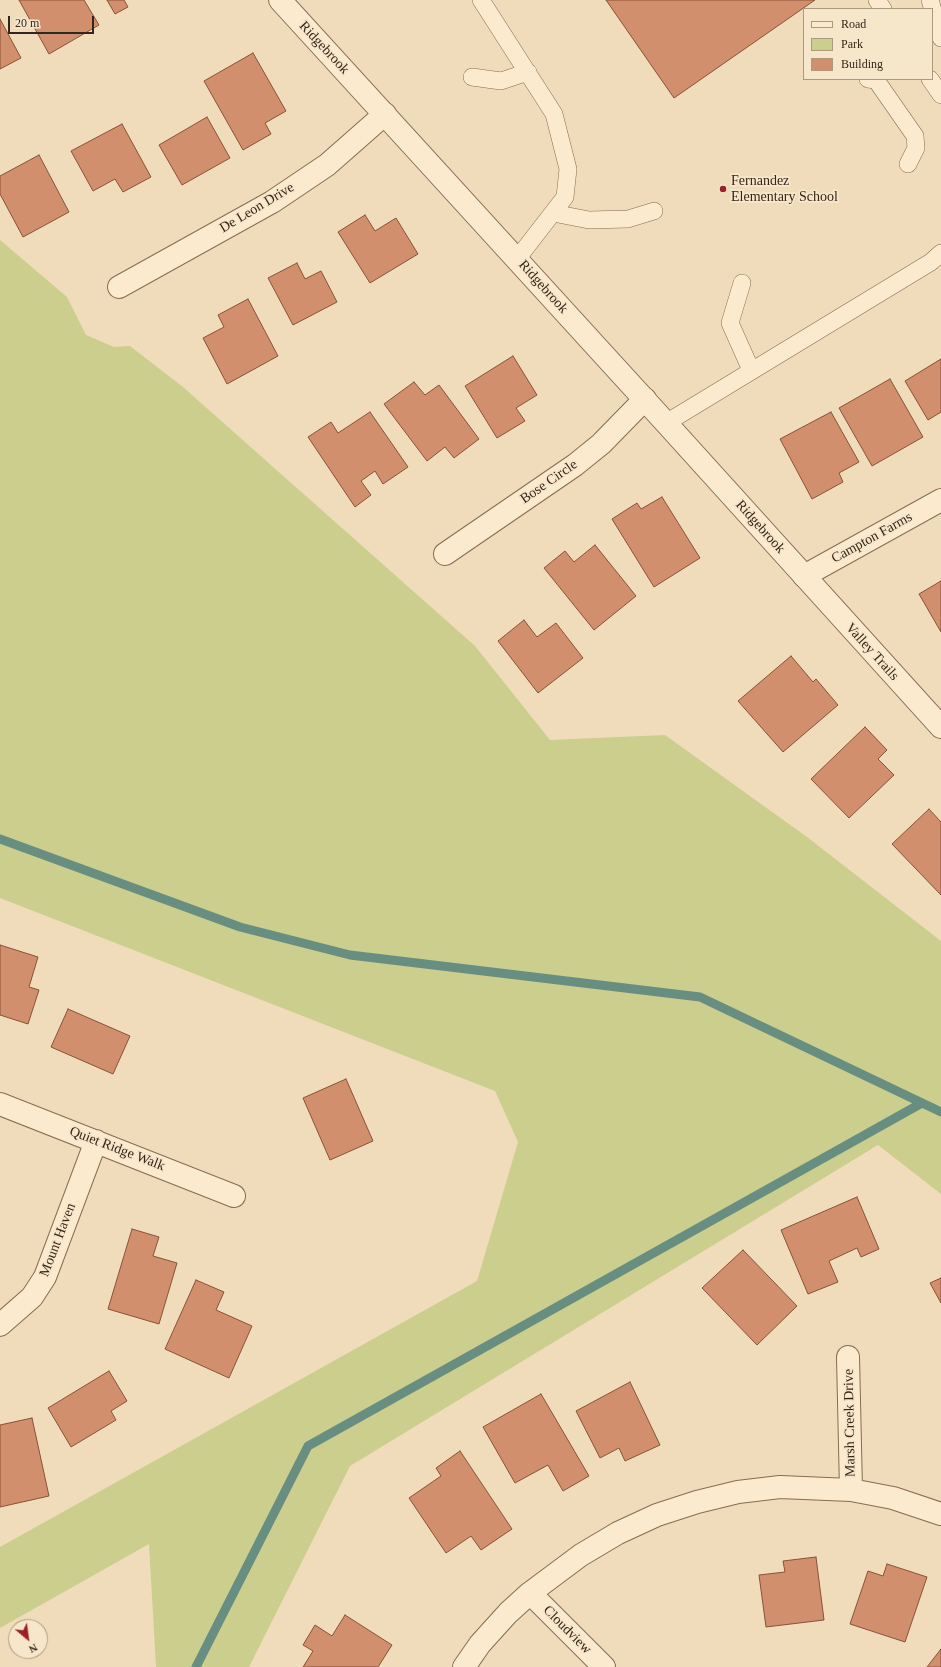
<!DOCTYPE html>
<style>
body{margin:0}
#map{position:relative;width:941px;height:1667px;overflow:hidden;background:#f0dcba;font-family:"Times New Roman",serif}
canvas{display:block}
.legend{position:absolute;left:803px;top:8px;width:130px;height:72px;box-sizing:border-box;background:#f7e7ca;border:1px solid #aa9984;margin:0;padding:5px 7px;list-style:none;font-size:12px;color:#36251a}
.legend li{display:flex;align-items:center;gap:8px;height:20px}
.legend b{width:20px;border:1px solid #aa9984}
.north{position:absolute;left:8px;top:1619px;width:40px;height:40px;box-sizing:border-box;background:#f7e7ca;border:1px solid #aa9984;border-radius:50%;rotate:151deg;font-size:11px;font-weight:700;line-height:16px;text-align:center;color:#36251a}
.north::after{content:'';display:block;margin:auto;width:14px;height:18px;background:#9b202b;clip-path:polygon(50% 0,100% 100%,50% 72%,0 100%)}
.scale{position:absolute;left:8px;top:16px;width:86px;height:18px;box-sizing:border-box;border:2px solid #36251a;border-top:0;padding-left:5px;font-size:12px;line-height:14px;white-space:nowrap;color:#36251a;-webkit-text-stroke:3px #f7e7ca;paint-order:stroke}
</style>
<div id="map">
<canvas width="941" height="1667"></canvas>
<ul class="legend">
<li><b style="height:5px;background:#fbeace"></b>Road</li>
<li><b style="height:11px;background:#ccce8e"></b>Park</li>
<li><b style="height:11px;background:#d18f6d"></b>Building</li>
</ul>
<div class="north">N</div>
<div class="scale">20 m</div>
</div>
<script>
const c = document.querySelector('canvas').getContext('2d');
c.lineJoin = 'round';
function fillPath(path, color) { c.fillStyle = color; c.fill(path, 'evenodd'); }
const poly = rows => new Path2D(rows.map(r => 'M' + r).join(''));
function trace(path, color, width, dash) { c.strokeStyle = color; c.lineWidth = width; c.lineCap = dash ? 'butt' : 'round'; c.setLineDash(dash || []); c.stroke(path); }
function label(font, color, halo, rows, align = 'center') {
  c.font = font + ' "Times New Roman",serif'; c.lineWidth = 3.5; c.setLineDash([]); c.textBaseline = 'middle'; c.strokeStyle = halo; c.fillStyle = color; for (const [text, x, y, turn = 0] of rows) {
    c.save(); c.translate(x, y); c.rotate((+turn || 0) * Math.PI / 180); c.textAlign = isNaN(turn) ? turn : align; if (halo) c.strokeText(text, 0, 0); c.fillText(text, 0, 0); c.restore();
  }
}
fillPath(poly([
 [0,240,67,297,86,335,114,347,130,346,183,387,475,646,550,740,665,735,807,837,941,941,941,1194,878,1145,350,1466,249,1667,156,1667,149,1544,0,1628,0,1547,477,1281,518,1142,495,1091,0,898]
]), '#ccce8e');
trace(poly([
 [0,839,240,927,350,955,700,997,941,1112],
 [196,1667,308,1446,922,1103]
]), '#678e81', 9);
const building = poly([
 [19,0,84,0,99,25,49,54,19,0],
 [107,0,124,0,128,7,115,14,107,0],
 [606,0,815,0,674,98,606,0],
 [0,19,21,58,0,69,0,19],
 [253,53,286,111,265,123,271,134,243,150,204,81,253,53],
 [207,117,230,158,182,185,159,145,207,117],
 [122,124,151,177,123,192,115,179,93,191,71,151,122,124],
 [39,155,69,212,23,237,0,194,0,176,39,155],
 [365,215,375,231,396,218,418,254,370,283,338,232,365,215],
 [297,263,305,279,321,271,337,302,293,325,268,278,297,263],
 [248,299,278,356,227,384,203,338,224,327,218,315,248,299],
 [513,356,537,395,516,408,525,421,497,438,465,386,513,356],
 [941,359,941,412,928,420,905,381,941,359],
 [890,379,923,437,872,466,839,408,890,379],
 [414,382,425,395,439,385,479,439,454,458,445,447,427,461,384,404,414,382],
 [370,412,408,467,383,484,375,471,361,481,371,495,355,507,308,437,331,422,338,433,370,412],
 [831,412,859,462,839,473,843,482,812,499,780,439,831,412],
 [662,497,700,558,654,587,612,519,637,503,641,509,662,497],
 [595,545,636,596,594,630,544,568,565,551,574,562,595,545],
 [941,581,941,632,919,594,941,581],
 [524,620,537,637,556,623,583,658,538,693,498,641,524,620],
 [791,656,813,682,816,679,838,705,783,752,738,701,791,656],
 [865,727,887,750,878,759,894,775,849,818,811,779,865,727],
 [929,809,941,822,941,895,892,844,929,809],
 [0,945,38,957,29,987,39,990,28,1024,0,1015,0,945],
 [68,1009,130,1036,113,1074,51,1047,68,1009],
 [346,1079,373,1141,330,1160,303,1098,346,1079],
 [857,1197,879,1249,861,1257,857,1248,829,1261,838,1282,808,1294,781,1230,857,1197],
 [132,1229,159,1237,153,1256,177,1263,159,1324,108,1309,132,1229],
 [743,1250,797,1306,757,1345,702,1288,743,1250],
 [941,1278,941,1303,930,1283,941,1278],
 [196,1280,224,1292,216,1310,252,1326,229,1378,165,1349,196,1280],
 [109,1371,127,1401,111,1411,116,1420,71,1447,48,1408,109,1371],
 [630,1382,660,1445,625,1461,619,1448,600,1458,576,1411,630,1382],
 [541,1394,589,1476,563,1491,548,1465,515,1483,483,1427,541,1394],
 [32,1418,49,1496,0,1507,0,1425,32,1418],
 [460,1451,512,1529,481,1550,471,1536,446,1553,409,1498,441,1476,436,1468,460,1451],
 [816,1557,824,1620,766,1627,759,1575,785,1572,783,1561,816,1557],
 [887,1564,927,1577,905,1642,850,1624,868,1571,883,1576,887,1564],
 [345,1615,392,1645,378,1667,303,1667,313,1651,303,1645,315,1625,332,1636,345,1615],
 [941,1649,941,1667,927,1667,941,1649]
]);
fillPath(building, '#d18f6d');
trace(building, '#895138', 1);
const service = poly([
 [481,0,554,114,568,169,565,197,517,259],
 [877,0,883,9],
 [930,0,941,38],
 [472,77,501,81,528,72],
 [868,79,876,80,915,136,916,148,908,164],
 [930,79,941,95],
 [553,213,589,220,628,219,654,211],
 [742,283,730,323,751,370],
 [666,423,931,262,941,253]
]);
const minor = poly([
 [119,287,272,202,327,165,385,114],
 [445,554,575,465,601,444,645,399],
 [804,576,941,500],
 [0,1104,234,1196],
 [0,1325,32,1297,45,1277,96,1141],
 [848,1357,851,1490],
 [530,1593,604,1667],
 [464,1667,480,1644,508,1613,530,1593,581,1555,618,1533,657,1515,697,1502,738,1492,780,1487,851,1490,893,1498,941,1514]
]);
const tertiary = poly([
 [280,0,666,423,941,727]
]);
trace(service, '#886b54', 18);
trace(minor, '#886b54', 24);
trace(tertiary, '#886b54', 24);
trace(service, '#fbeace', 17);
trace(minor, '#fbeace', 22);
trace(tertiary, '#fbeace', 22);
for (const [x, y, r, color] of [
 [723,189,4,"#9b202b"]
]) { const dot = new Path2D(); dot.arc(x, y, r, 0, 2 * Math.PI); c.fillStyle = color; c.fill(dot); trace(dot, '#f7e7ca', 1.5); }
label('14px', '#36251a', '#f7e7ca', [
 ["Ridgebrook",324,48,47],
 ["De Leon Drive",257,208,-31],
 ["Ridgebrook",543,287,48],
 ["Bose Circle",549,482,-35],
 ["Ridgebrook",760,527,48],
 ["Campton Farms",872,538,-29],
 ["Valley Trails",872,652,48],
 ["Quiet Ridge Walk",117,1149,21],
 ["Mount Haven",58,1240,-69],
 ["Marsh Creek Drive",850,1423,-91],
 ["Cloudview",567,1630,45]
]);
label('14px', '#36251a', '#f7e7ca', [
 ["Fernandez",731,181],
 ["Elementary School",731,197]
], 'left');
</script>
